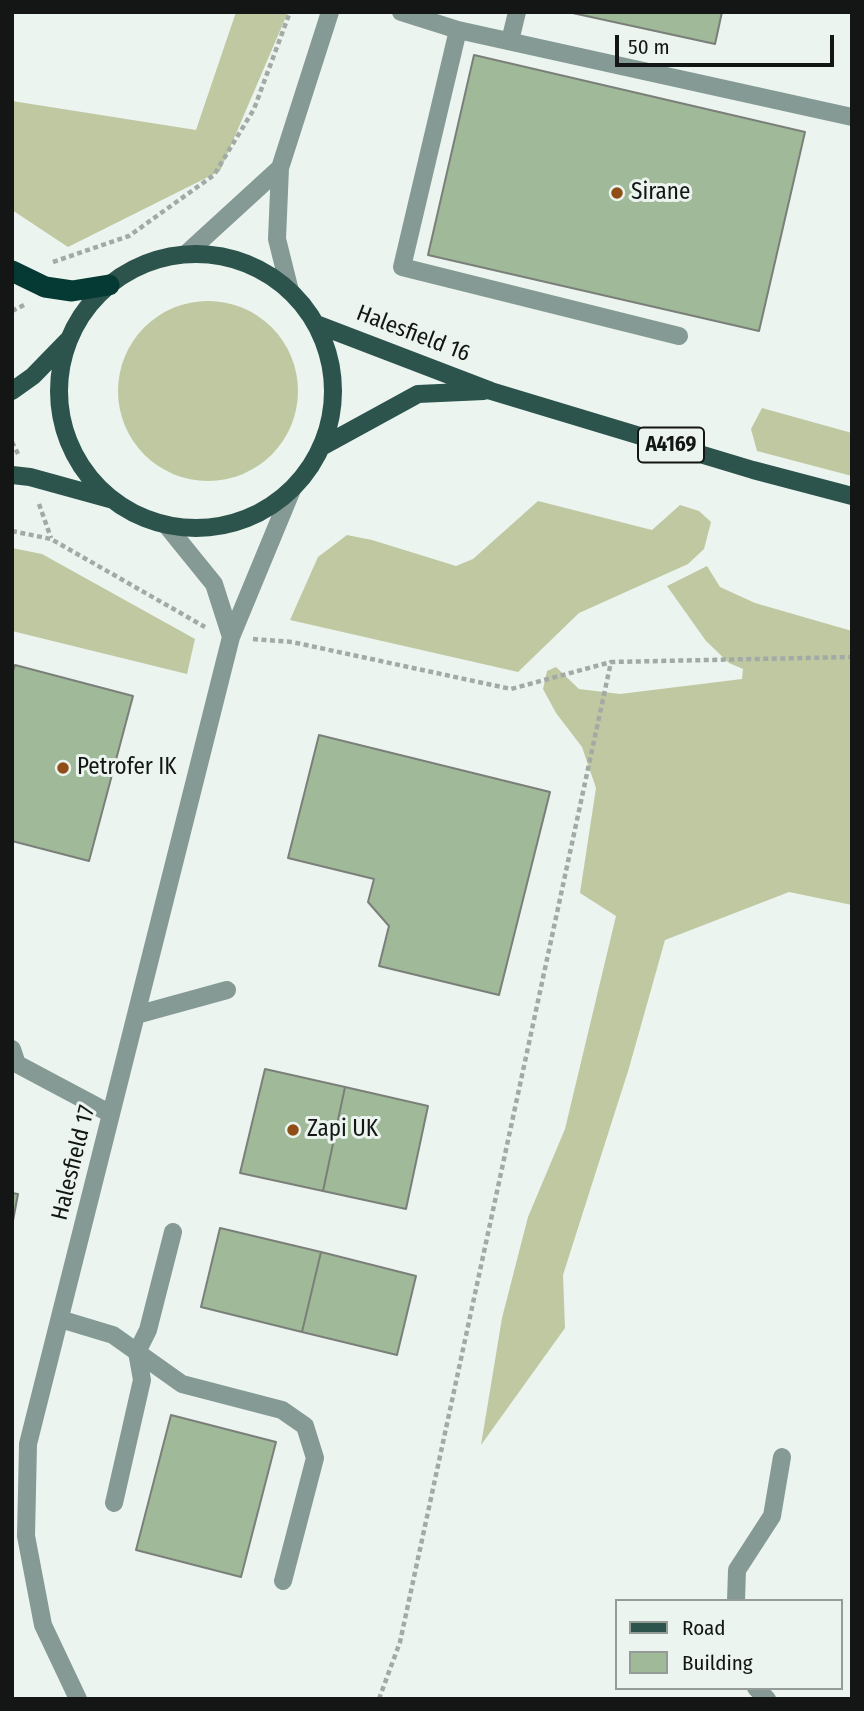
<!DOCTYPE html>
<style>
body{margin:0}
#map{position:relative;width:864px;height:1711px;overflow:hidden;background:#ebf4ef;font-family:"Fira Sans Condensed",sans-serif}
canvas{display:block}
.frame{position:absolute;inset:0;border:14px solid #131614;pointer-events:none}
.legend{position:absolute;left:615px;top:1599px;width:228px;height:91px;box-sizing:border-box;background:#ebf4ef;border:2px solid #959b97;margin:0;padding:9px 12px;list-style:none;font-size:21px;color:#131614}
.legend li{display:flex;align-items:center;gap:14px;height:35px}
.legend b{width:35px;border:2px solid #959b97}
.scale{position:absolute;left:615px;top:35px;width:219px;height:32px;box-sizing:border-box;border:4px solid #131614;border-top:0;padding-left:9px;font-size:21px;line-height:24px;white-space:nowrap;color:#131614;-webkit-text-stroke:5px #ebf4ef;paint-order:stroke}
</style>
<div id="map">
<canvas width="864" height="1711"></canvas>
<div class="frame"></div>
<ul class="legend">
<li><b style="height:9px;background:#2c534c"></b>Road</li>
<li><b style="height:19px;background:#a0ba99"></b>Building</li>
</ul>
<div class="scale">50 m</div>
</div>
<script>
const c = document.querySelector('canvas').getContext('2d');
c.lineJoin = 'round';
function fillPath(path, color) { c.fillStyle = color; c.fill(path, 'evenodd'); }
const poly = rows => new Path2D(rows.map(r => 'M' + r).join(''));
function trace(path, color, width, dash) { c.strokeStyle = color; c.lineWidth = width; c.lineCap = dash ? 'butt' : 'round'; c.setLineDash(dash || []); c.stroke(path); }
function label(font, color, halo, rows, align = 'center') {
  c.font = font + ' "Fira Sans Condensed",sans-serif'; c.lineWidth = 6; c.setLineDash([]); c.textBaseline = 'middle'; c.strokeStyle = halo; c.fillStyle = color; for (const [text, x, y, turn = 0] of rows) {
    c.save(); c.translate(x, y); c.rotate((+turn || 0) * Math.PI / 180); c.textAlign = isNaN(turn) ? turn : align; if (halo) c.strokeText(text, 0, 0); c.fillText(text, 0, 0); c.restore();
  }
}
fillPath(poly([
 [236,12,288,12,220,171,68,247,12,210,12,101,196,130],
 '118 391a90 90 0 1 1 180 0a90 90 0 1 1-180 0Z',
 [762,408,852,433,852,476,757,451,751,429],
 [538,501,652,530,680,505,699,511,711,522,704,549,688,564,579,613,518,672,290,620,318,557,347,535,372,540,456,566,473,559],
 [12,548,42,554,195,639,187,674,12,631],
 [707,566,720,587,755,603,852,631,852,905,789,892,665,940,629,1068,563,1275,565,1328,481,1445,502,1318,528,1217,565,1129,616,916,580,893,596,788,582,747,556,713,543,689,547,671,556,667,579,689,620,694,742,679,743,669,729,663,706,641,667,586]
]), '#bfc8a1');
const building = poly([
 [568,12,722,12,715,44,568,12],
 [474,55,805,132,759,331,428,255,474,55],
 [15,665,133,696,89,861,12,841,12,674,15,665],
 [319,735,550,792,499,995,379,966,389,926,368,902,374,879,288,858,319,735],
 [265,1069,345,1087,323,1191,240,1173,265,1069],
 [345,1087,428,1106,406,1209,323,1191,345,1087],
 [12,1193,18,1194,12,1226,12,1193],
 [220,1228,321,1252,302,1332,201,1307,220,1228],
 [321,1252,416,1276,397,1355,302,1332,321,1252],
 [171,1415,276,1442,241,1577,136,1550,171,1415]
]);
fillPath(building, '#a0ba99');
trace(building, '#7a7f79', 2);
trace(poly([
 [53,262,129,236,214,175,254,109,290,12],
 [12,311,24,305],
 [12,442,18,454],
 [39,504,51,538],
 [12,531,51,539,205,627],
 [253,639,292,642,511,689,611,662],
 [379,1699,400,1642,611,662,852,657]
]), '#a3aaa6', 4.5, [5, 3.5]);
trace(poly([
 [401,12,458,30,852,117],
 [458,30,402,267,679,336],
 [510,41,517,12],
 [186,254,280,168],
 [290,291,277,239,280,168,330,12],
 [167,526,214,584,231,637],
 [136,1015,227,990],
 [12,1049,17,1064,111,1114],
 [60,1319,113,1335,182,1384,282,1410,305,1426,315,1458,283,1581],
 [114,1503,142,1380,137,1352,148,1330,173,1232],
 [736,1601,737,1570,772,1516,782,1457],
 [756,1688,767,1699],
 [78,1699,43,1625,26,1536,28,1444,231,637,291,492]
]), '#859a95', 18);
trace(poly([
 '59 391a137 137 0 1 1 274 0a137 137 0 1 1-274 0Z',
 [316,324,491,391,753,470,852,496],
 [12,391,33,376,69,339],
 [323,446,418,394,484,391],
 [12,475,30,477,110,499]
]), '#2c534c', 18);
trace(poly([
 [12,271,45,287,72,291,109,285]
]), '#043a33', 21);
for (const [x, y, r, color] of [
 [617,193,7,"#8f4e18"],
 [63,768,7,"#8f4e18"],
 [293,1130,7,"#8f4e18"]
]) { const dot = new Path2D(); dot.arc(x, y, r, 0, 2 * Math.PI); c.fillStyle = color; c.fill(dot); trace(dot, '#ebf4ef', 2.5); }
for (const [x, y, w] of [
 [671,445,66]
]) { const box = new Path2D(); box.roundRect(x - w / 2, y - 17.5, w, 35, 5); c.fillStyle = '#ebf4ef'; c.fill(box); trace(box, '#131614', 2); }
label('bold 21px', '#131614', null, [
 ["A4169",671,445]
]);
label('23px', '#131614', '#ebf4ef', [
 ["Sirane",631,193],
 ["Petrofer IK",77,768],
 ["Zapi UK",307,1130]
], 'left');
label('23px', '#131614', '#ebf4ef', [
 ["Halesfield 16",413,334,21],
 ["Halesfield 17",74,1163,-76]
]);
</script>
